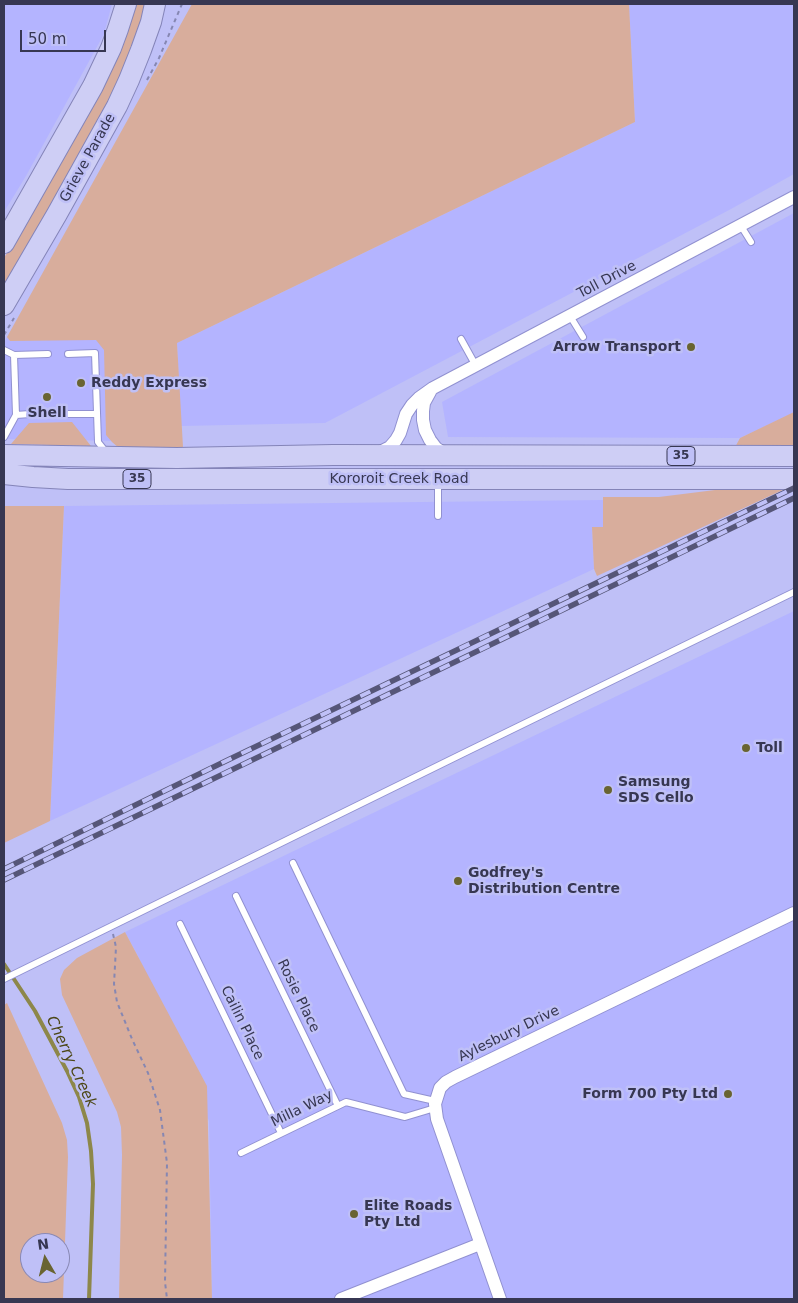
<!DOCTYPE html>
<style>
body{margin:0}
#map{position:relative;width:798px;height:1303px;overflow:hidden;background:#bfc0f7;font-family:"DejaVu Sans",sans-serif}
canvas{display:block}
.frame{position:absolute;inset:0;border:5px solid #373752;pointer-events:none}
.north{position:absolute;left:20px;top:1233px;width:50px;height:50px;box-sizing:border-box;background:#bfc0f7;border:1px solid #8989b5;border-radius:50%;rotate:352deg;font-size:14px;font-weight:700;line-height:20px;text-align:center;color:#373752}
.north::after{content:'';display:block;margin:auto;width:18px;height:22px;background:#696431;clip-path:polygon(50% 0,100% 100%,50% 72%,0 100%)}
.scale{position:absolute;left:20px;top:30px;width:86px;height:22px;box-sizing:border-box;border:2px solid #373752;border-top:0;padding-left:6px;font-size:15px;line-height:18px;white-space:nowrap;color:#373752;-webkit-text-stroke:4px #bfc0f7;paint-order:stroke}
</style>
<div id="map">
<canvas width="798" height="1303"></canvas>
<div class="frame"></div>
<div class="north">N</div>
<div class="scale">50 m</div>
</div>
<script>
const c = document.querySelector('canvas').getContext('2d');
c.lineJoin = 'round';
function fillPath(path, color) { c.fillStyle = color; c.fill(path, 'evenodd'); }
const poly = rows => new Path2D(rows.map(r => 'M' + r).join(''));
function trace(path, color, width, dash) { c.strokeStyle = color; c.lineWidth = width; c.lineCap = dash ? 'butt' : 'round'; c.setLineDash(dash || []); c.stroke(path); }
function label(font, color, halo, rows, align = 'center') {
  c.font = font + ' "DejaVu Sans",sans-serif'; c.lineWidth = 5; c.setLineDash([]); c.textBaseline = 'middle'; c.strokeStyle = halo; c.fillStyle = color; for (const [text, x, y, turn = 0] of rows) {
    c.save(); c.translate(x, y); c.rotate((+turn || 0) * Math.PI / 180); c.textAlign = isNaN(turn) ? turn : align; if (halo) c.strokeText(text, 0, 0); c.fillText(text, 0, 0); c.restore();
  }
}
fillPath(poly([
 [4,4,112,4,104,34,26,176,4,212],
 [629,4,794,4,794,174,731,209,325,423,181,426,177,343,635,122],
 [794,213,794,413,740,438,448,437,442,402],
 [99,336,110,347,118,441,4,439,4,343,7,337],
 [603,500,604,527,592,528,594,569,50,821,64,506],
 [794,611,794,1299,212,1299,209,1121,138,956,125,932]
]), '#b4b4ff');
fillPath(poly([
 [134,4,148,4,114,93,4,292,4,258,41,194],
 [192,4,629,4,635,122,177,343,183,447,119,448,112,442,106,435,104,350,96,340,10,341,7,337],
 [794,412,794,450,733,451,740,438],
 [72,422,91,446,11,444,29,423],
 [738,489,785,489,597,576,594,569,592,527,603,527,603,497,659,497,715,490],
 [4,506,64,506,50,821,4,843],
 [125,932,207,1086,212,1299,119,1299,122,1155,121,1127,117,1112,62,995,60,979,64,970,77,958],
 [7,1003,62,1123,67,1140,68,1157,63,1299,4,1299,4,1005],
 [30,1243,60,1243,60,1273,30,1273]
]), '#d8ad9c');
trace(poly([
 [4,964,35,1011,67,1071,79,1097,87,1123,91,1151,93,1184,89,1299]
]), '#8d874a', 4);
const lane = poly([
 [741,226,751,242],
 [570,316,583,337],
 [461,339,476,366],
 [4,350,14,355,48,354],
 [68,354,95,353,98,442,106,452],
 [14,355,16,415,30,414],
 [44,414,97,414],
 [4,437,16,415],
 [438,516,438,482],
 [293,863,404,1094,435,1101],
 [236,896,338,1106],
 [180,924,281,1133],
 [4,979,466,752,794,592],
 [241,1153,346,1102,405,1117,435,1108]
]);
const street = poly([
 [430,392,424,403,423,411,423,420,425,430,430,440,436,448,445,454],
 [378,453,390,447,396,440,400,433,406,414,412,405,419,398,433,388,794,197],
 [341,1299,480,1244],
 [500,1299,437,1119,435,1104,440,1088,446,1082,455,1077,794,913]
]);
const primary = poly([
 [4,243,93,86,111,48,118,29,126,4],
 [4,305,57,214,117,106,129,80,141,50,151,22,155,4],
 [4,455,177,458,333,455,794,456],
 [4,474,33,477,68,479,794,479]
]);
trace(lane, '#9191d1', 8);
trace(street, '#9191d1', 14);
trace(primary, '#8484b8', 22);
trace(poly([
 [147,80,159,58,182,4],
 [4,335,14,318],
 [113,934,116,947,114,984,117,1002,132,1039,148,1073,160,1110,167,1163,165,1282,167,1299]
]), '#8687b2', 2, [4, 4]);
trace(lane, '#fff', 6);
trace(street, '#fff', 12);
trace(primary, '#cecef5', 20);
const rail = poly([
 [4,869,234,757,794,488],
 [4,880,794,498]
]);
trace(rail, '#565678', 5.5);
trace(rail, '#bfc0f7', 4, [11]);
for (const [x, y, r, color] of [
 [691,347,5,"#696431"],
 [81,383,5,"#696431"],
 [47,397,5,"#696431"],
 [746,748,5,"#696431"],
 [608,790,5,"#696431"],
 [458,881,5,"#696431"],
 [728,1094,5,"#696431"],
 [354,1214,5,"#696431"]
]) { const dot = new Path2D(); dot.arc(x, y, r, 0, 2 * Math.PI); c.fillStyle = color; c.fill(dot); trace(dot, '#bfc0f7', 2); }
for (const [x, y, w] of [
 [681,456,28],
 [137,479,28]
]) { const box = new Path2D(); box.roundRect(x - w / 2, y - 9.5, w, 19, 4); c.fillStyle = '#bfc0f7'; c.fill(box); trace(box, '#373752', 1); }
label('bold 12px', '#373752', null, [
 ["35",681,456],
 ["35",137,479]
]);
label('14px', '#373752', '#bfc0f7', [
 ["Grieve Parade",88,158,-61],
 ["Toll Drive",607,280,-28],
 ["Kororoit Creek Road",399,479],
 ["Rosie Place",298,996,64],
 ["Cailin Place",242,1023,64],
 ["Aylesbury Drive",509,1034,-26],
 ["Milla Way",302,1109,-26]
]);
label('bold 14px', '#373752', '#bfc0f7', [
 ["Arrow Transport",681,347,"right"],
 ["Reddy Express",91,383],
 ["Shell",47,413,"center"],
 ["Toll",756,748],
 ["Samsung",618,782],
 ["SDS Cello",618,798],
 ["Godfrey's",468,873],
 ["Distribution Centre",468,889],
 ["Form 700 Pty Ltd",718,1094,"right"],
 ["Elite Roads",364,1206],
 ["Pty Ltd",364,1222]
], 'left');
label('italic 15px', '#4c4717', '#bfc0f7', [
 ["Cherry Creek",71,1062,65]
]);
</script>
